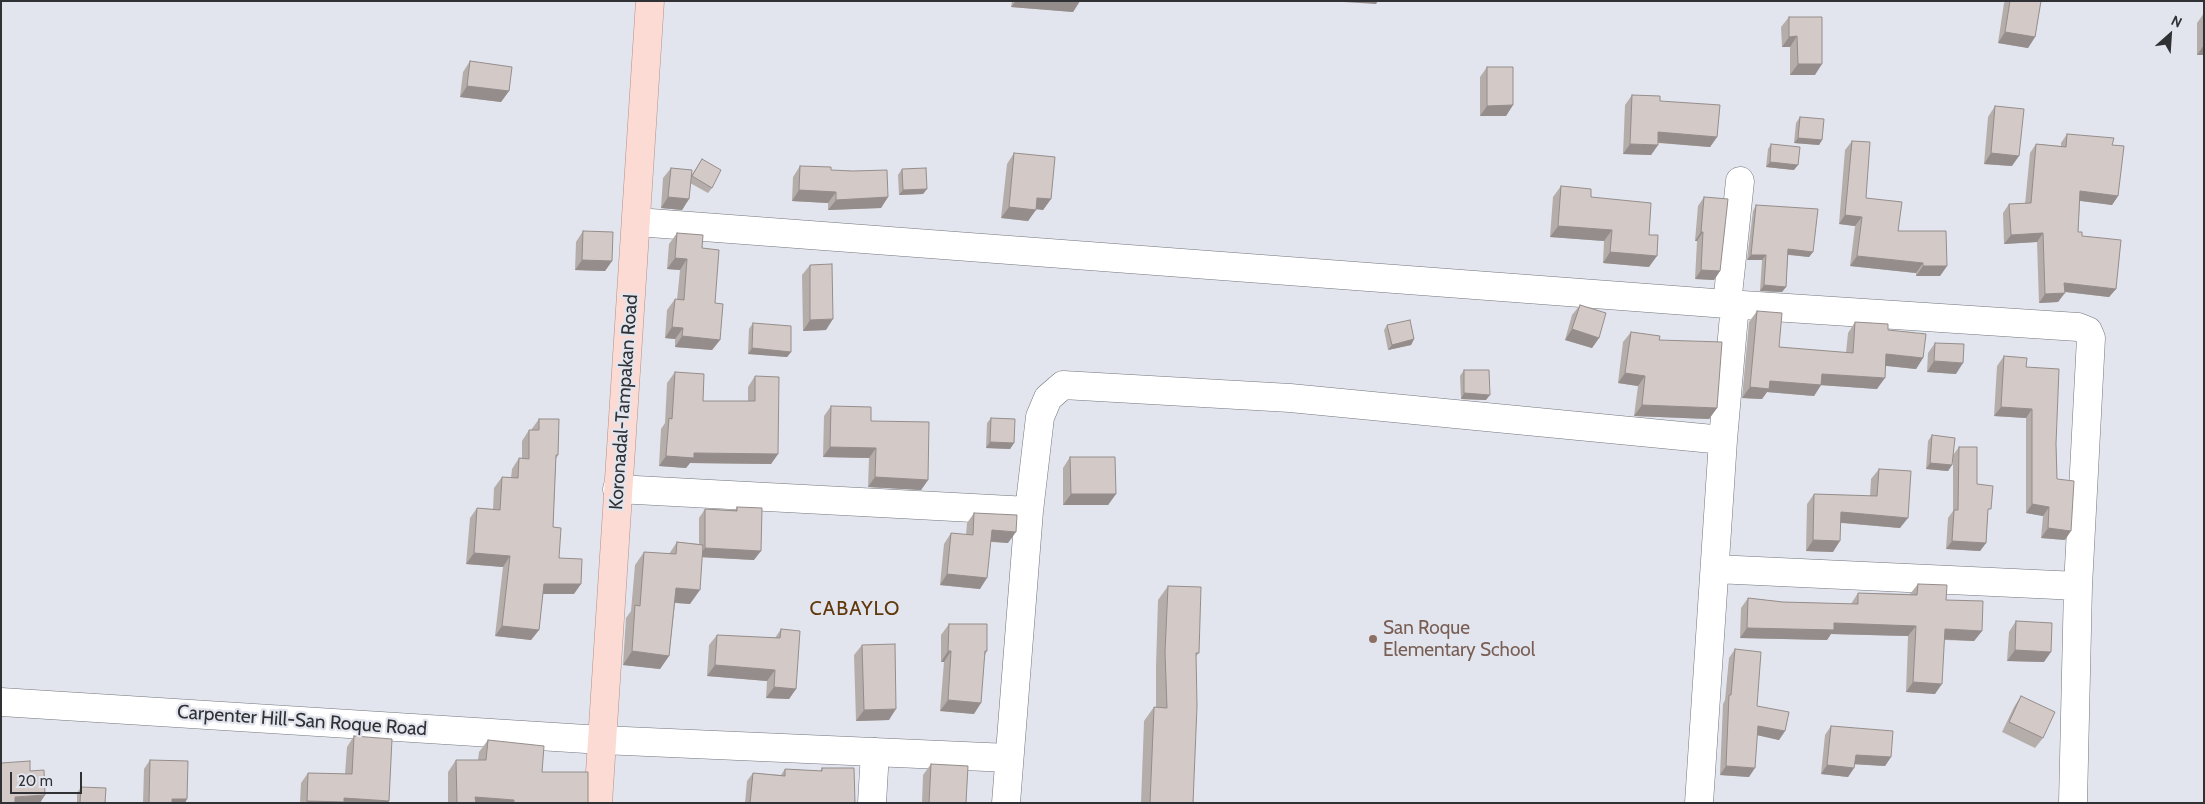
<!DOCTYPE html>
<style>
body{margin:0}
#map{position:relative;width:2205px;height:804px;overflow:hidden;background:#e2e5ee;font-family:Cabin,sans-serif}
canvas{display:block}
.frame{position:absolute;inset:0;border:2px solid #303134;pointer-events:none}
.north{position:absolute;left:2145px;top:10px;width:50px;height:50px;-webkit-text-stroke:4px #e2e5ee;paint-order:stroke;rotate:26deg;font-size:14px;font-weight:700;line-height:20px;text-align:center;color:#303134}
.north::after{content:'';display:block;margin:auto;width:18px;height:22px;background:#303134;clip-path:polygon(50% 0,100% 100%,50% 72%,0 100%)}
.scale{position:absolute;left:10px;top:772px;width:72px;height:22px;box-sizing:border-box;border:2px solid #303134;border-top:0;padding-left:6px;font-size:15px;line-height:18px;white-space:nowrap;color:#303134;-webkit-text-stroke:4px #e2e5ee;paint-order:stroke}
</style>
<div id="map">
<canvas width="2205" height="804"></canvas>
<div class="frame"></div>
<div class="north">N</div>
<div class="scale">20 m</div>
</div>
<script>
const c = document.querySelector('canvas').getContext('2d');
c.lineJoin = 'round';
const poly = rows => new Path2D(rows.map(r => 'M' + r).join(''));
function trace(path, color, width, dash) { c.strokeStyle = color; c.lineWidth = width; c.lineCap = dash ? 'butt' : 'round'; c.setLineDash(dash || []); c.stroke(path); }
function fillPath(path, color) { c.fillStyle = color; c.fill(path, 'evenodd'); }
function label(font, color, halo, rows, align = 'center') {
  c.font = font + ' Cabin,sans-serif'; c.lineWidth = 4.5; c.setLineDash([]); c.textBaseline = 'middle'; c.strokeStyle = halo; c.fillStyle = color; for (const [text, x, y, turn = 0] of rows) {
    c.save(); c.translate(x, y); c.rotate((+turn || 0) * Math.PI / 180); c.textAlign = isNaN(turn) ? turn : align; if (halo) c.strokeText(text, 0, 0); c.fillText(text, 0, 0); c.restore();
  }
}
const minor = poly([
 [637,222,1727,304,2078,327,2088,331,2091,338,2078,586,2073,803],
 [1727,304,1740,181],
 [617,489,1029,511],
 [1715,569,2078,586],
 [1,702,602,740,1009,758],
 [872,803,875,752],
 [1006,803,1029,511,1040,417,1048,398,1063,385,1290,398,1723,440],
 [1699,803,1723,440,1735,304]
]);
const major = poly([
 [598,803,650,1]
]);
trace(minor, '#72757c', 29);
trace(major, '#b39088', 29);
trace(minor, '#fff', 28);
trace(major, '#fbdbd3', 28);
fillPath(poly([
 [1012,1,1080,1,1073,12,1011,7],
 [2006,1,2041,1,2035,37,2028,48,1998,43,2004,3],
 [2204,13,2204,55,2197,55,2197,23],
 [1789,17,1815,75,1790,75,1790,47,1782,47,1781,27],
 [470,61,509,91,501,102,460,97,463,72],
 [1487,67,1513,105,1506,116,1480,116,1480,77],
 [1632,95,1660,101,1717,137,1710,147,1658,143,1658,145,1651,155,1623,154,1625,105],
 [1995,106,2012,166,1984,164,1988,117],
 [1800,117,1822,140,1819,145,1794,143,1796,123],
 [2067,134,2112,145,2118,196,2112,205,2080,201,2078,232,2082,236,2116,289,2109,297,2065,292,2058,302,2039,303,2037,242,2004,244,2003,213,2009,204,2025,204,2030,153,2036,144,2061,146,2061,143],
 [1852,141,1866,198,1898,231,1947,266,1940,276,1916,276,1916,273,1850,266,1855,226,1839,224,1845,150],
 [1771,144,1794,170,1766,167,1768,149],
 [1014,153,1051,199,1043,210,1036,209,1028,221,1001,218,1007,164],
 [702,159,712,188,708,193,690,183,689,199,682,210,661,208,663,178,671,168,691,176],
 [800,166,831,170,888,197,881,208,828,210,828,203,792,201,793,177],
 [902,169,927,189,923,194,899,195,898,175],
 [1561,186,1591,197,1649,235,1649,267,1603,263,1604,241,1550,237,1553,197],
 [1704,197,1720,271,1714,280,1695,279,1697,241,1695,241,1698,206],
 [1756,205,1813,252,1809,257,1788,255,1786,287,1782,292,1760,291,1762,260,1747,260,1753,211],
 [583,231,612,261,605,271,575,270,576,242],
 [677,233,702,248,715,303,720,340,712,350,675,347,675,339,665,338,667,310,675,299,677,300,680,270,667,269,669,244],
 [810,265,826,330,803,331,802,275],
 [1580,305,1599,338,1592,348,1565,340,1572,315],
 [1757,311,1779,347,1846,353,1848,333,1855,322,1888,330,1923,358,1916,369,1886,366,1877,389,1821,385,1814,396,1767,392,1762,399,1742,398,1749,322],
 [753,323,791,352,787,357,748,354,749,329],
 [1387,325,1414,339,1411,345,1388,350,1384,330],
 [1631,332,1717,408,1709,419,1634,416,1638,386,1618,383,1623,342],
 [1935,343,1956,374,1927,372,1928,353],
 [2004,356,2026,367,2056,444,2057,479,2065,540,2041,538,2043,516,2026,513,2026,418,1994,416,1997,366],
 [1464,370,1486,400,1461,399,1460,376],
 [675,372,703,401,748,401,748,387,755,376,778,454,771,464,690,463,686,468,659,466,661,429,665,423,667,383],
 [831,406,871,421,928,480,921,490,868,487,869,458,823,457,824,416],
 [991,418,1014,443,1010,449,986,448,987,423],
 [539,419,558,455,556,459,553,527,559,558,574,594,543,594,539,630,531,640,495,636,503,567,466,564,470,518,477,508,493,509,494,488,502,477,511,478,512,469,519,458,522,458,522,441,529,430,531,430],
 [1932,435,1952,465,1948,471,1926,469,1928,441],
 [1959,447,1977,484,1988,514,1986,543,1980,551,1946,549,1948,518,1953,511,1953,455],
 [1070,457,1116,494,1108,505,1063,505,1063,468],
 [1879,469,1900,528,1841,523,1833,552,1806,551,1807,504,1814,494,1870,496,1871,479],
 [737,507,754,560,702,557,690,604,675,603,669,656,660,669,623,665,626,618,631,611,635,565,644,552,669,554,677,542,699,544,699,518,705,509,735,510],
 [974,513,1008,543,991,542,980,589,940,585,944,544,951,533,966,535,967,523],
 [1918,584,1946,600,1982,631,1974,641,1944,640,1935,694,1906,692,1908,636,1831,634,1827,640,1740,638,1741,608,1748,598,1783,602,1851,604,1858,593,1910,594],
 [1168,586,1199,653,1196,656,1193,803,1141,803,1144,721,1154,707,1156,707,1156,666,1158,600],
 [2016,621,2044,662,2007,661,2009,632],
 [949,624,987,651,985,655,974,714,940,711,944,662,941,662,941,635],
 [781,629,796,689,789,699,766,698,767,681,707,676,709,645,717,635,775,638],
 [862,645,889,720,856,721,854,655],
 [1735,649,1757,706,1785,731,1779,740,1757,735,1749,777,1720,775,1723,704,1725,700,1729,658],
 [2021,696,2043,738,2035,748,2002,732,2014,707],
 [1831,726,1891,757,1885,766,1855,764,1854,768,1848,777,1821,774,1825,735],
 [354,736,388,803,300,803,301,783,308,773,345,774,347,747],
 [488,740,542,772,588,803,448,803,448,772,456,760,478,760,479,752],
 [150,760,185,803,143,803,144,769],
 [931,764,966,803,922,803,923,775],
 [822,768,855,803,745,803,747,781,753,773,781,775,785,769,820,771],
 [81,787,105,803,77,803,77,793]
]), '#b5adaa');
fillPath(poly([
 [1016,1,1080,1,1073,12,1011,7],
 [1345,1,1378,1,1376,4,1344,2],
 [2005,32,2035,37,2028,48,1998,43],
 [1797,36,1790,47,1782,47,1789,37],
 [2204,45,2204,55,2197,55],
 [1798,64,1822,64,1815,75,1790,75],
 [467,86,509,91,501,102,460,97],
 [1513,105,1506,116,1480,116,1487,106],
 [1658,132,1717,137,1710,147,1651,142],
 [1798,138,1822,140,1819,145,1794,143],
 [1630,144,1658,145,1651,155,1623,154],
 [1991,153,2019,156,2012,166,1984,164],
 [1770,162,1798,165,1794,170,1766,167],
 [927,189,923,194,899,195,903,190],
 [799,190,836,192,828,203,792,201],
 [2080,191,2118,196,2112,205,2074,200],
 [668,197,689,199,682,210,661,208],
 [888,197,881,208,828,210,836,200],
 [1037,198,1051,199,1043,210,1029,208],
 [1009,207,1036,210,1028,221,1001,218],
 [1845,215,1862,217,1855,226,1839,224],
 [1558,226,1612,230,1604,241,1550,237],
 [1701,232,1703,232,1697,241,1695,241],
 [2043,233,2037,242,2004,244,2011,235],
 [1788,249,1813,252,1809,257,1784,254],
 [1610,252,1657,256,1649,267,1603,263],
 [1751,255,1766,255,1762,260,1747,260],
 [1857,256,1923,263,1916,273,1850,266],
 [675,258,687,259,680,270,667,269],
 [582,260,612,261,605,271,575,270],
 [1923,266,1947,266,1940,276,1916,276],
 [1701,270,1720,271,1714,280,1695,279],
 [2064,283,2116,289,2109,297,2058,291],
 [1764,285,1786,287,1782,292,1760,291],
 [2065,293,2058,302,2039,303,2045,294],
 [833,319,826,330,803,331,810,320],
 [672,327,683,328,675,339,665,338],
 [1572,329,1599,338,1592,348,1565,340],
 [682,336,720,340,712,350,675,347],
 [1414,339,1411,345,1388,350,1392,345],
 [752,348,791,352,787,357,748,354],
 [1886,354,1923,358,1916,369,1879,365],
 [1934,361,1963,363,1956,374,1927,372],
 [1625,373,1645,376,1638,386,1618,383],
 [1822,374,1885,378,1877,389,1819,385,1821,385,1814,396,1767,392,1762,399,1742,398,1750,387,1770,381],
 [1464,393,1490,395,1486,400,1461,399],
 [1642,405,1717,408,1709,419,1634,416],
 [2001,407,2032,409,2026,418,1994,416],
 [990,442,1014,443,1010,449,986,448],
 [830,447,876,448,869,458,823,457],
 [694,453,778,454,771,464,690,463,686,468,659,466,666,456],
 [1930,463,1952,465,1948,471,1926,469],
 [875,477,928,480,921,490,868,487],
 [1071,494,1116,494,1108,505,1063,505],
 [2032,504,2049,507,2043,516,2026,513],
 [1841,512,1908,518,1900,528,1834,522],
 [2048,528,2071,531,2065,540,2041,538],
 [992,530,1016,532,1008,543,985,541],
 [1813,540,1840,541,1833,552,1806,551],
 [1952,541,1986,543,1980,551,1946,549],
 [705,548,761,551,754,560,698,557],
 [474,553,510,556,503,567,466,564],
 [947,574,987,578,980,589,940,585],
 [544,584,581,584,574,594,537,594],
 [676,588,700,590,690,604,667,602],
 [1834,623,1916,626,1908,636,1831,634,1827,640,1740,638,1747,628],
 [502,626,539,630,531,640,495,636],
 [1945,629,1982,631,1974,641,1938,639],
 [2015,650,2051,652,2044,662,2007,661],
 [632,651,669,656,660,669,623,665],
 [948,651,951,651,944,662,941,662],
 [715,665,775,670,767,681,707,676],
 [1913,682,1942,684,1935,694,1906,692],
 [774,687,796,689,789,699,766,698],
 [948,700,981,703,974,714,940,711],
 [896,709,889,720,856,721,864,710],
 [1758,726,1785,731,1779,740,1752,734],
 [1856,755,1891,757,1885,766,1850,764],
 [1827,765,1854,768,1848,777,1821,774],
 [1726,766,1755,768,1749,777,1720,775],
 [45,795,40,803,12,803,15,797],
 [475,797,514,800,512,803,471,803],
 [344,798,389,801,388,803,306,803,307,801],
 [172,799,187,799,185,803,169,803]
]), '#948d8b');
const building = poly([
 [2010,1,2041,1,2035,37,2005,32,2010,1],
 [1789,17,1822,17,1822,64,1798,64,1797,36,1789,37,1789,17],
 [470,61,512,67,509,91,467,86,470,61],
 [1487,67,1513,67,1513,105,1487,106,1487,67],
 [1632,95,1660,96,1660,101,1720,105,1717,137,1658,132,1658,145,1630,144,1632,95],
 [1995,106,2024,109,2019,156,1991,153,1995,106],
 [1800,117,1824,119,1822,140,1798,138,1800,117],
 [2067,134,2114,138,2112,145,2124,146,2118,196,2080,191,2078,232,2082,232,2082,236,2121,240,2116,289,2064,283,2065,293,2045,294,2043,233,2011,235,2009,204,2031,203,2036,144,2066,147,2067,134],
 [1852,141,1870,142,1866,198,1902,202,1898,231,1946,231,1947,266,1923,266,1923,263,1857,256,1862,217,1845,215,1852,141],
 [1771,144,1800,147,1798,165,1770,162,1771,144],
 [1014,153,1055,157,1051,199,1037,198,1036,210,1009,207,1014,153],
 [702,159,721,170,712,188,692,176,702,159],
 [800,166,831,167,831,170,853,171,887,170,888,197,836,200,836,192,799,190,800,166],
 [671,168,692,170,689,199,668,197,671,168],
 [926,168,927,189,903,190,902,169,926,168],
 [1561,186,1591,189,1591,197,1651,203,1649,235,1658,235,1657,256,1610,252,1612,230,1558,226,1561,186],
 [1704,197,1728,199,1720,271,1701,270,1703,232,1701,232,1704,197],
 [1756,205,1818,209,1813,252,1788,249,1786,287,1764,285,1766,255,1751,255,1756,205],
 [583,231,613,232,612,261,582,260,583,231],
 [677,233,703,235,702,248,719,250,715,303,723,304,720,340,682,336,683,328,672,327,675,299,684,300,687,259,675,258,677,233],
 [832,264,833,319,810,320,810,265,832,264],
 [1580,305,1606,313,1599,338,1572,329,1580,305],
 [1757,311,1782,313,1779,347,1853,353,1855,322,1888,324,1888,330,1926,334,1923,358,1886,354,1885,378,1822,374,1821,385,1770,381,1769,389,1750,387,1757,311],
 [1410,320,1414,339,1392,345,1387,325,1410,320],
 [753,323,791,326,791,352,752,348,753,323],
 [1631,332,1660,336,1659,340,1722,342,1717,408,1642,405,1645,376,1625,373,1631,332],
 [1935,343,1964,344,1963,363,1934,361,1935,343],
 [2004,356,2027,358,2026,367,2059,369,2056,444,2057,479,2074,481,2071,531,2048,528,2049,507,2032,504,2032,409,2001,407,2004,356],
 [1464,370,1489,370,1490,395,1464,393,1464,370],
 [675,372,704,374,703,401,755,401,755,376,779,377,778,454,694,453,694,458,666,456,669,418,672,419,675,372],
 [831,406,871,407,871,421,929,422,928,480,875,477,876,448,830,447,831,406],
 [991,418,1015,419,1014,443,990,442,991,418],
 [539,419,559,419,558,455,556,455,553,527,561,528,559,558,582,559,581,584,544,584,539,630,502,626,510,556,474,553,477,508,500,510,502,477,518,478,519,458,529,459,529,430,539,430,539,419],
 [1932,435,1955,438,1952,465,1930,463,1932,435],
 [1959,447,1977,447,1977,484,1993,486,1991,509,1988,509,1986,543,1952,541,1954,510,1958,510,1959,447],
 [1070,457,1115,457,1116,494,1071,494,1070,457],
 [1879,469,1911,471,1908,518,1841,512,1840,541,1813,540,1814,494,1877,496,1879,469],
 [737,507,762,508,761,551,705,548,705,509,737,511,737,507],
 [974,513,1017,515,1016,532,992,530,987,578,947,574,951,533,973,535,974,513],
 [677,542,703,545,700,590,676,588,669,656,632,651,635,605,640,606,644,552,676,554,677,542],
 [1918,584,1947,585,1946,600,1983,601,1982,631,1945,629,1942,684,1913,682,1916,626,1834,623,1834,630,1747,628,1748,598,1783,602,1858,604,1858,593,1917,595,1918,584],
 [1168,586,1201,587,1199,653,1196,653,1197,706,1193,803,1150,803,1154,707,1167,708,1165,652,1168,586],
 [2016,621,2052,623,2051,652,2015,650,2016,621],
 [949,624,987,624,987,651,985,651,981,703,948,700,951,651,948,651,949,624],
 [781,629,800,631,796,689,774,687,775,670,715,665,717,635,780,638,781,629],
 [895,644,896,709,864,710,862,645,895,644],
 [1735,649,1761,652,1757,706,1789,712,1785,731,1758,726,1755,768,1726,766,1729,695,1731,695,1735,649],
 [2021,696,2055,712,2043,738,2009,722,2021,696],
 [1831,726,1893,731,1891,757,1856,755,1854,768,1827,765,1831,726],
 [354,736,392,739,389,801,344,798,344,802,307,801,308,773,352,774,354,736],
 [488,740,544,746,542,772,588,772,588,803,514,803,514,800,475,797,476,803,457,803,456,760,486,760,488,740],
 [150,760,188,761,187,799,172,799,172,803,149,803,150,760],
 [30,761,30,771,44,770,45,795,15,797,15,803,1,803,1,763,30,761],
 [931,764,968,766,966,803,929,803,931,764],
 [822,768,854,768,855,803,750,803,753,773,785,776,785,769,822,771,822,768],
 [81,787,106,788,105,803,80,803,81,787]
]);
fillPath(building, '#d3c9c6');
trace(building, '#948d8b', 1);
for (const [x, y, r, color] of [
 [1373,639,5,"#8d6e63"]
]) { const dot = new Path2D(); dot.arc(x, y, r, 0, 2 * Math.PI); c.fillStyle = color; c.fill(dot); trace(dot, '#e2e5ee', 2); }
label('19px', '#303134', '#e2e5ee', [
 ["Koronadal-Tampakan Road",624,402,-86],
 ["Carpenter Hill-San Roque Road",302,721,4]
]);
label('19px', '#785e54', '#e2e5ee', [
 ["San Roque",1383,628],
 ["Elementary School",1383,650]
], 'left');
c.letterSpacing = '1px';
label('20px', '#60380b', '#e2e5ee', [
 ["CABAYLO",855,609]
]);
c.letterSpacing = '0px';
</script>
